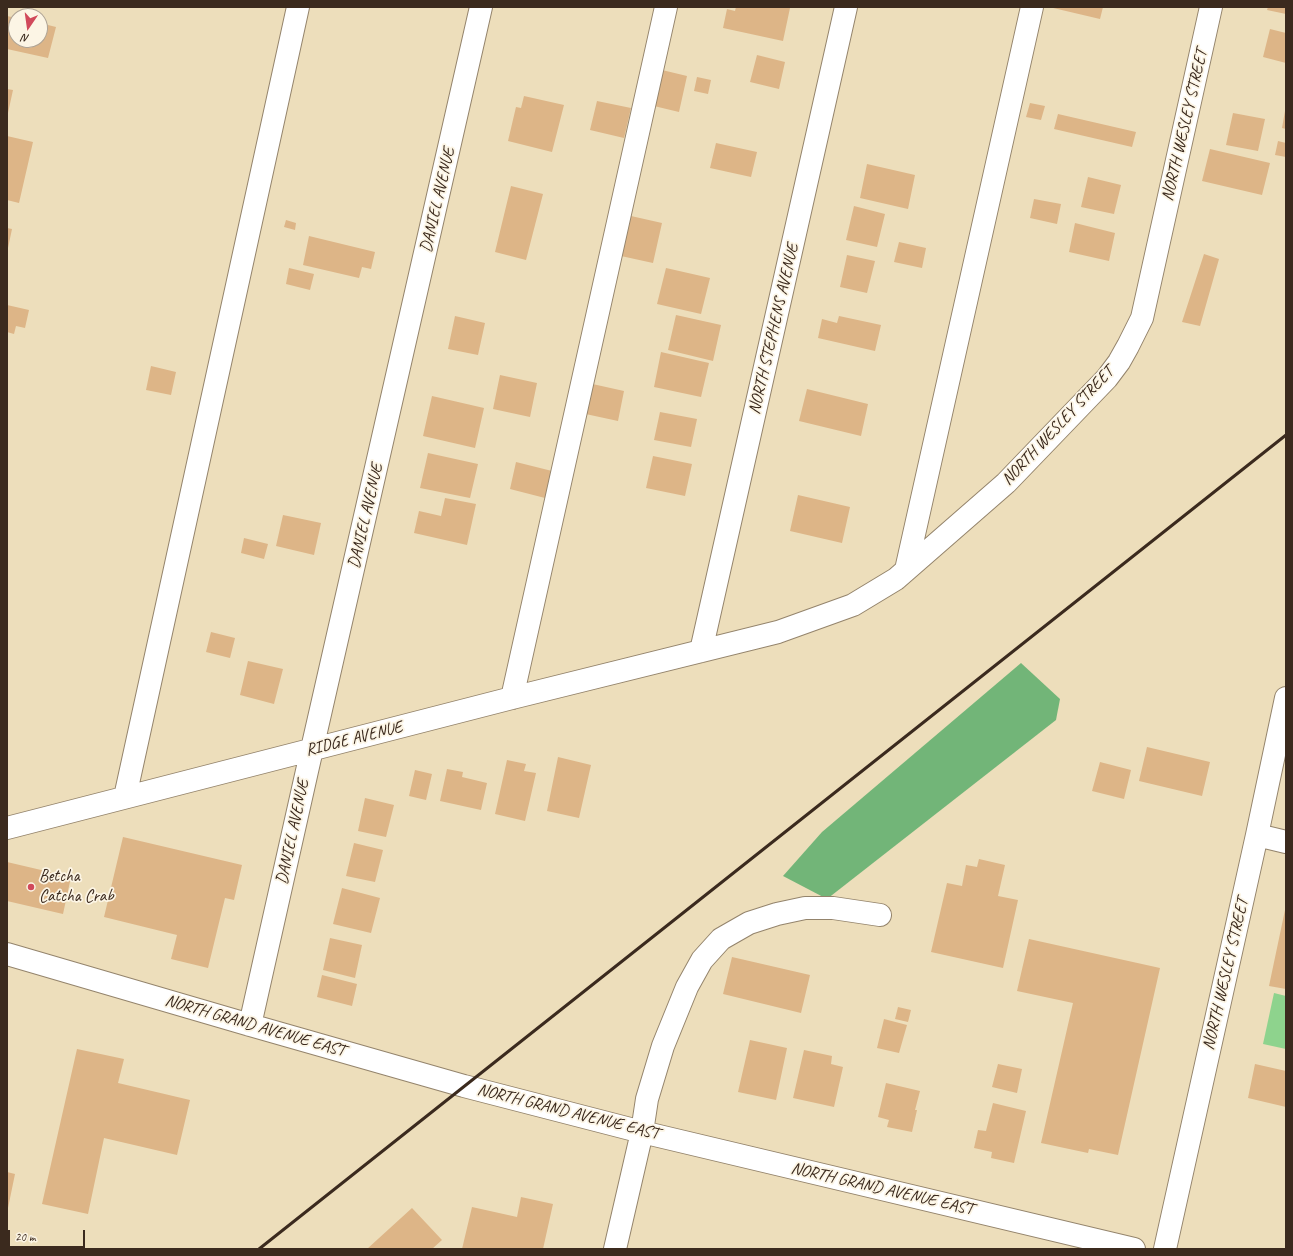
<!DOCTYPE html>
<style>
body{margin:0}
#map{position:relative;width:1293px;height:1256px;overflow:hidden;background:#eddebb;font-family:Caveat,sans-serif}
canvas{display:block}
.frame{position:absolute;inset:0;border:8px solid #3b2a1e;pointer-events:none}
.north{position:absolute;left:8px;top:8px;width:40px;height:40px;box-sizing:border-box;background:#fcf5e5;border:1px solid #afa495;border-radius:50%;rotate:193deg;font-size:11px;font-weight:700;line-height:16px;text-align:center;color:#3b2a1e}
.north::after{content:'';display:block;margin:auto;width:14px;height:18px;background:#d1495b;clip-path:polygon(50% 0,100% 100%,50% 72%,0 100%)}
.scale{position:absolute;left:8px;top:1230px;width:77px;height:18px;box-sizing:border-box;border:2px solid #3b2a1e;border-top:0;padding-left:5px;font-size:12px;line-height:14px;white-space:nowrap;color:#3b2a1e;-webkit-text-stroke:3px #fcf5e5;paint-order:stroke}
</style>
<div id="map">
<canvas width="1293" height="1256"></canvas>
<div class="frame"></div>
<div class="north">N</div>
<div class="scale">20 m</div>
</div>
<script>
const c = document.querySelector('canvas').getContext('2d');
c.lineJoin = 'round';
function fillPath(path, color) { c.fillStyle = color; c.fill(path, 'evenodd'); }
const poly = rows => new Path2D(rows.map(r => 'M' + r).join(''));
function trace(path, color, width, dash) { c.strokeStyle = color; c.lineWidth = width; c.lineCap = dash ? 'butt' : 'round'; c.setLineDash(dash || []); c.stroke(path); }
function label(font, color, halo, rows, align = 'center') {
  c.font = font + ' Caveat,sans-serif'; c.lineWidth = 3.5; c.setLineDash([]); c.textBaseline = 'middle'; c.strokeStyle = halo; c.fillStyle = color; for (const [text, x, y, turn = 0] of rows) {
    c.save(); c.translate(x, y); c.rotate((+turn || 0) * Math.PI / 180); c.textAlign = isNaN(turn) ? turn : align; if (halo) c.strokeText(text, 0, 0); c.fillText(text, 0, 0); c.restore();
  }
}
fillPath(poly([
 [1274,993,1286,996,1286,1049,1263,1044]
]), '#8ed38d');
fillPath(poly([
 [1021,663,1060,699,1056,720,827,899,783,876,822,832]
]), '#72b578');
fillPath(poly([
 [736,7,790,8,783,41,723,28,727,9,735,11],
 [1049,7,1103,7,1100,19],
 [1268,7,1286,7,1286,14,1267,10],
 [7,16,16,18,16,40,40,40,40,23,56,27,48,58,7,49],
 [1270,29,1286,33,1286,63,1263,57],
 [757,55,785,62,779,89,750,82],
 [662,70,687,76,679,112,654,106],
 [697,77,711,80,708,94,694,91],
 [7,89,13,90,8,113,7,113],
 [524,96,564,105,552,152,508,141,516,107,521,108],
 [597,101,631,108,624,138,590,130],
 [1030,103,1045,106,1041,120,1026,117],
 [1285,111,1286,111,1286,129,1282,128],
 [1233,113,1265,119,1258,151,1226,145],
 [1058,114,1136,132,1132,147,1054,129],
 [7,136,33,142,19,203,7,200],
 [1278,141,1286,143,1286,157,1275,155],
 [716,143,757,152,751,177,710,168],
 [1210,149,1270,163,1262,195,1202,181],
 [867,164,915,175,908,209,860,198],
 [1088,177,1121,185,1114,214,1081,207],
 [511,186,543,194,526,260,495,252],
 [1034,199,1061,204,1057,224,1030,218],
 [854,206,885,214,877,247,846,240],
 [631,216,662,223,653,263,621,256],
 [286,220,296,223,295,230,284,227],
 [1075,223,1115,233,1109,261,1069,252],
 [7,228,12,229,8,248,7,247],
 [309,236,375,252,371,269,362,267,359,278,303,265],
 [899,242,926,248,922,268,894,262],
 [1204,254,1219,259,1200,326,1182,322],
 [847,255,875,261,867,293,840,287],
 [289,268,314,274,310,290,286,284],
 [666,268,710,278,701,314,657,304],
 [7,305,29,310,25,328,16,326,14,334,7,332],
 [676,315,721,325,713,361,668,350],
 [455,316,485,323,478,355,448,349],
 [839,316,881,325,875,351,818,338,822,319,837,323],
 [661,352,709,363,701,397,654,387],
 [151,366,176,372,171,395,146,390],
 [500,375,537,383,530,417,493,409],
 [588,383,624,391,618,421,581,413],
 [807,389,868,404,861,436,799,421],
 [432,396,484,408,475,448,423,436],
 [660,412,697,419,691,447,654,440],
 [428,453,478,464,470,498,420,488],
 [653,456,692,464,685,496,646,488],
 [516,462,552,471,545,498,510,489],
 [798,495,850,507,842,543,790,531],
 [445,498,476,504,467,545,414,533,419,511,441,516],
 [283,515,321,523,314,555,276,546],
 [244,538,268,544,264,559,241,553],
 [211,632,235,638,230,658,206,652],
 [248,661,283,669,274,704,240,695],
 [1147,747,1210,762,1202,796,1139,781],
 [558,757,591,765,579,818,547,811],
 [507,760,526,764,524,771,536,773,525,821,495,814],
 [1100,762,1131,770,1124,799,1092,791],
 [447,769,463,772,462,777,487,783,481,810,440,801],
 [415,770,432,774,426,800,409,796],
 [365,798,394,805,386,837,358,831],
 [123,837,242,865,234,900,225,898,208,968,171,959,177,935,104,917],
 [354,843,383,850,375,882,346,876],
 [979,859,1005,865,998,896,1018,900,1003,968,931,952,947,883,962,886,966,865,977,867],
 [7,862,71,877,63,914,7,901],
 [342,888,380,898,371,933,333,924],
 [1285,910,1286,910,1286,989,1269,986],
 [330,938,362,945,355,978,323,970],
 [1029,939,1160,968,1118,1155,1089,1149,1088,1153,1041,1143,1073,1003,1017,991],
 [732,957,810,975,801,1013,723,994],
 [322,975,357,984,352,1006,317,997],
 [898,1007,911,1010,908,1022,895,1019],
 [884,1019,907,1025,899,1053,877,1048],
 [750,1040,787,1048,776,1100,738,1092],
 [77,1049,124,1059,118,1083,190,1100,177,1155,104,1138,88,1214,42,1204],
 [804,1050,832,1056,831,1064,843,1067,834,1107,793,1098],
 [998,1064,1022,1069,1017,1093,992,1087],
 [1255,1064,1286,1071,1286,1107,1248,1098],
 [886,1083,920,1091,915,1110,917,1110,912,1132,887,1127,889,1120,878,1117],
 [993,1103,1026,1111,1014,1163,991,1158,992,1152,974,1148,978,1130,986,1131],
 [7,1172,15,1174,8,1208,7,1208],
 [521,1197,553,1204,543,1249,462,1249,472,1207,517,1217],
 [412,1208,442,1240,432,1249,367,1249]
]), '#ddb587');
const minor = poly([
 [906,570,1032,7],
 [701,651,846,7],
 [512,698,666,7],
 [125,797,298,7],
 [7,828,512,698,778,632,853,605,896,579,1006,483,1107,378,1119,362,1128,346,1142,318,1211,7],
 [1257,835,1286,842],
 [7,954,250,1025,464,1086,642,1132,1134,1249],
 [250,1025,307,771,481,7],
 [615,1249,642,1132,647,1099,663,1046,687,987,702,960,721,939,749,923,777,914,805,908,833,908,880,915],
 [1165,1249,1257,835,1286,698]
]);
trace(minor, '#94846c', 24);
trace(minor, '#fff', 22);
trace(poly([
 [259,1249,1286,435]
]), '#3b2a1e', 3);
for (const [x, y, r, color] of [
 [31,887,4,"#d1495b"]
]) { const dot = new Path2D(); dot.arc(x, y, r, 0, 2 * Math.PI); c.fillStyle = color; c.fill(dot); trace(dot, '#fcf5e5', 1.5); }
label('17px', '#3b2a1e', '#fcf5e5', [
 ["NORTH WESLEY STREET",1185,125,-77],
 ["DANIEL AVENUE",438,200,-77],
 ["NORTH STEPHENS AVENUE",774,329,-77],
 ["NORTH WESLEY STREET",1058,426,-47],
 ["DANIEL AVENUE",366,516,-77],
 ["RIDGE AVENUE",354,739,-14],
 ["DANIEL AVENUE",293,832,-78],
 ["NORTH WESLEY STREET",1226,974,-77],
 ["NORTH GRAND AVENUE EAST",255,1026,16],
 ["NORTH GRAND AVENUE EAST",568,1112,14],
 ["NORTH GRAND AVENUE EAST",882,1189,13]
]);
label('17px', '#3b2a1e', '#fcf5e5', [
 ["Betcha",39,877],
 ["Catcha Crab",39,897]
], 'left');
</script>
